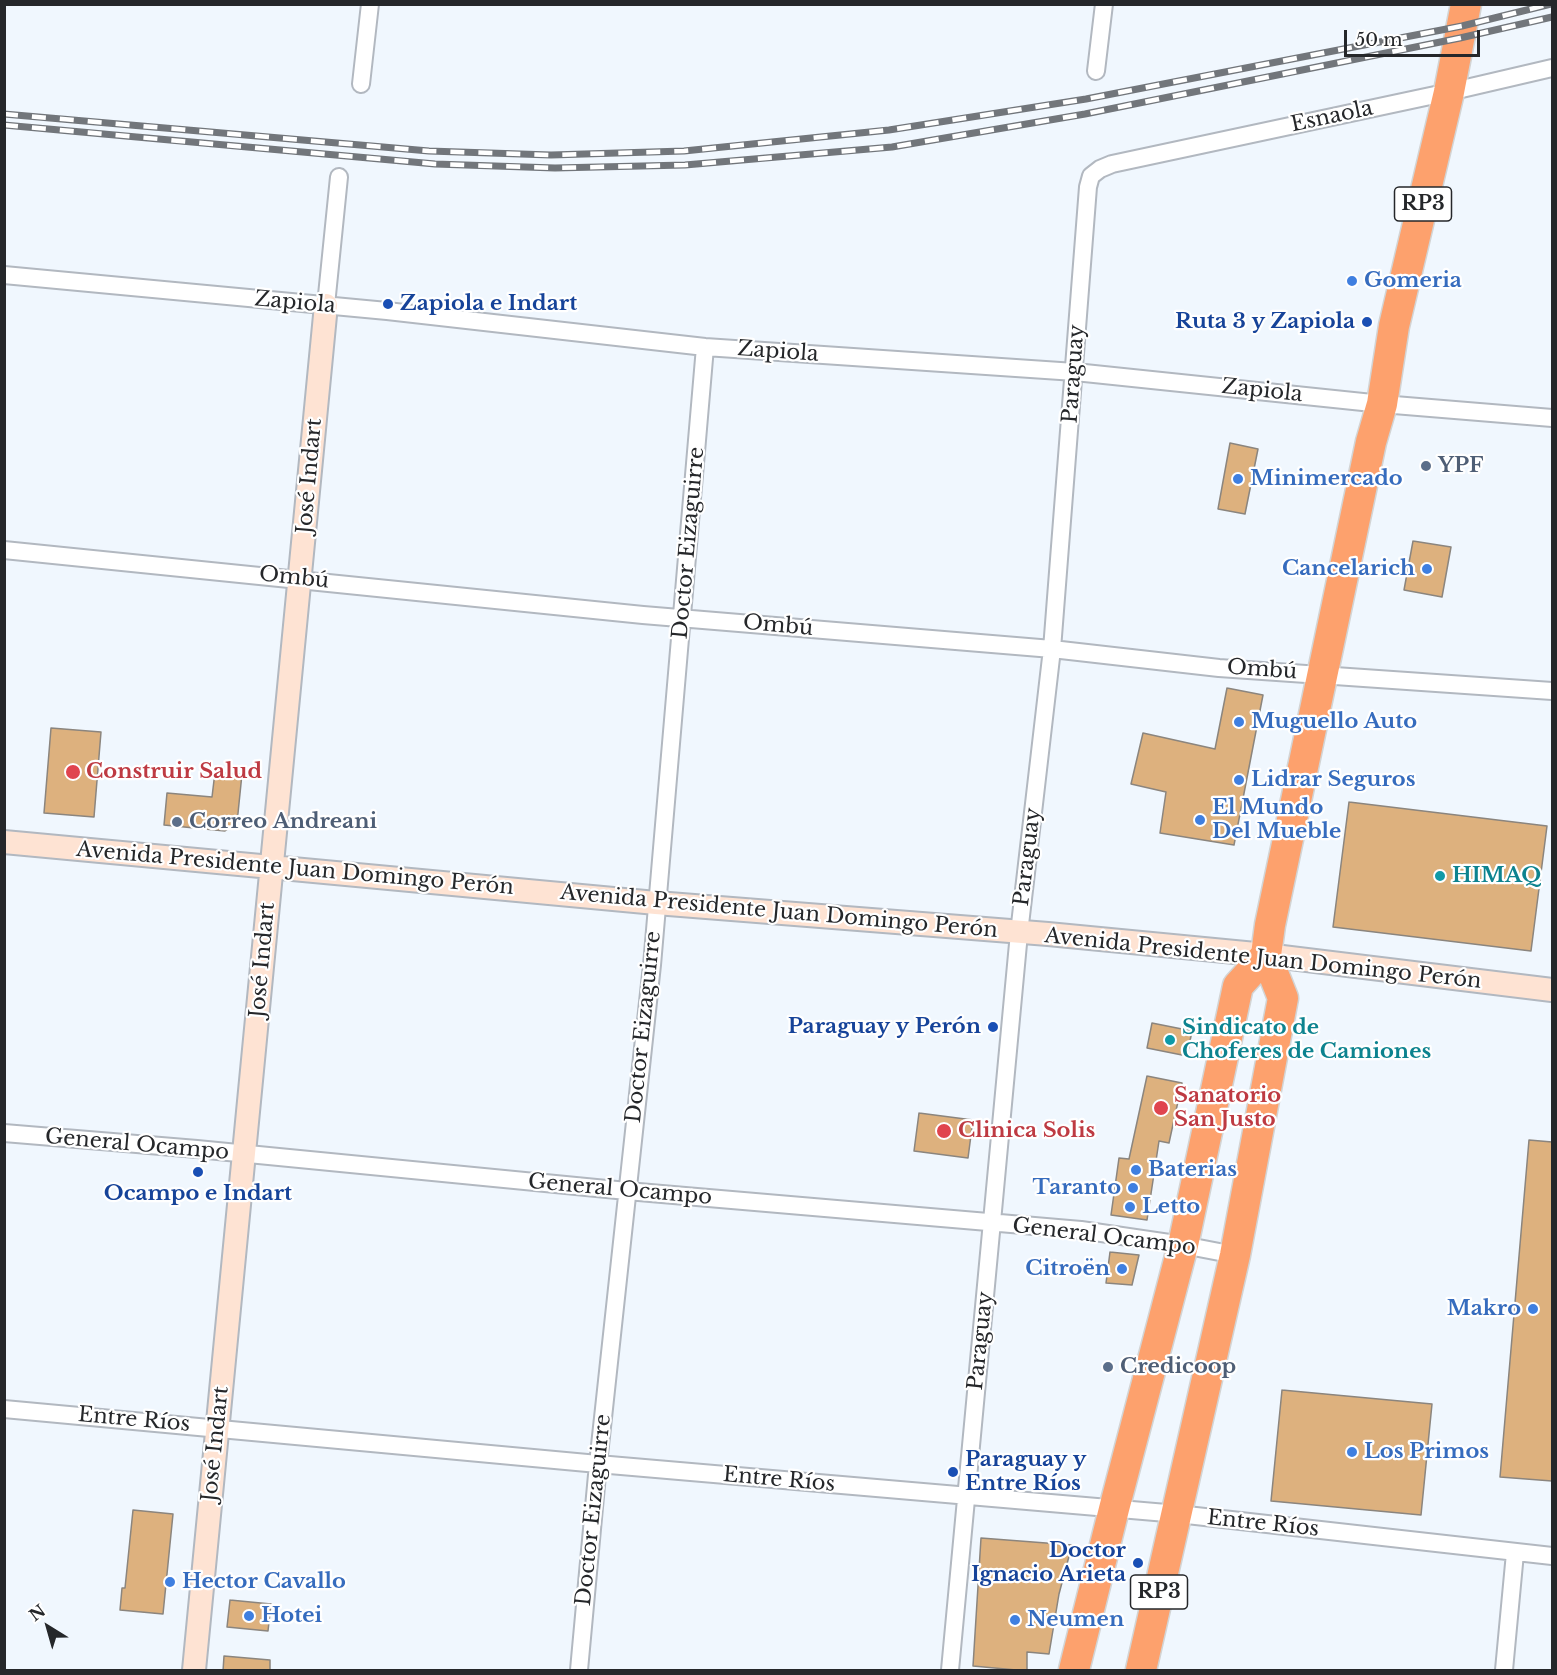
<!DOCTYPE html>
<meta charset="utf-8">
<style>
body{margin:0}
#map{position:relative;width:1557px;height:1675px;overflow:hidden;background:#f0f7fe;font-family:"Libre Baskerville",serif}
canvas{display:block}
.frame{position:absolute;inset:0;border:6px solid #25272a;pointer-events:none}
.north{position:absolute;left:18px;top:1597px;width:60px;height:60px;-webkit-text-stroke:4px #fff;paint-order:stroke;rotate:323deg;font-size:16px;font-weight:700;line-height:24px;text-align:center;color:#25272a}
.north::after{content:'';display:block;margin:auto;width:21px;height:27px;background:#25272a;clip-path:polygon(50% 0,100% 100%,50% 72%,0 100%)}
.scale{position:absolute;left:1344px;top:30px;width:136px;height:27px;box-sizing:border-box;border:3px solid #25272a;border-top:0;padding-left:8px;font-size:18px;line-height:21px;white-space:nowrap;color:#25272a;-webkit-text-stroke:4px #fff;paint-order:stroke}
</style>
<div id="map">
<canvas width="1557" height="1675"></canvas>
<div class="frame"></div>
<div class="north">N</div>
<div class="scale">50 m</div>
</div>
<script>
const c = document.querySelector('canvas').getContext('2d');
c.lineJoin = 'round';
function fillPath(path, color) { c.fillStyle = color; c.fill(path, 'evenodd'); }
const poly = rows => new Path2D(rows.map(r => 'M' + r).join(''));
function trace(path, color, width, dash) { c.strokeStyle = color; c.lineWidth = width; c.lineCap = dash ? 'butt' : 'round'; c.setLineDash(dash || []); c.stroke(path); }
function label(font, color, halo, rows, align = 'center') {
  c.font = font + ' "Libre Baskerville",serif'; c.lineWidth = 4.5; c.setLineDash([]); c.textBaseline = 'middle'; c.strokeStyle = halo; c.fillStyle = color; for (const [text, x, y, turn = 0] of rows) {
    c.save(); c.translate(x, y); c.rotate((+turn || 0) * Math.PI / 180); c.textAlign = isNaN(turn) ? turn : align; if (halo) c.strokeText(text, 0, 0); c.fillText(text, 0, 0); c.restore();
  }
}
const building = poly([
 [1230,443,1258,449,1245,514,1218,509,1230,443],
 [1413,541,1451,547,1442,597,1404,590,1413,541],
 [1227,688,1263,695,1234,845,1160,833,1166,792,1131,784,1143,733,1215,749,1227,688],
 [51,728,101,732,94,817,44,813,51,728],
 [215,772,242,774,237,823,225,831,164,825,167,793,212,797,215,772],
 [1349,802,1547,826,1531,951,1333,927,1349,802],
 [1152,1023,1192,1031,1187,1056,1147,1048,1152,1023],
 [1147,1076,1182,1083,1169,1143,1159,1141,1147,1220,1111,1215,1119,1158,1129,1159,1147,1076],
 [919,1113,973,1120,968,1158,914,1151,919,1113],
 [1529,1140,1552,1142,1552,1481,1500,1477,1529,1140],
 [1110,1252,1139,1255,1132,1285,1106,1283,1110,1252],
 [1282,1390,1432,1404,1421,1515,1271,1501,1282,1390],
 [133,1510,173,1514,163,1614,120,1610,122,1588,125,1588,133,1510],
 [981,1538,1072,1545,1059,1594,1049,1654,1027,1652,1027,1671,973,1666,981,1538],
 [230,1600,271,1604,268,1631,227,1627,230,1600],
 [224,1656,270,1660,270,1671,223,1671,224,1656]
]);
fillPath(building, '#ddb17e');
trace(building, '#8b857e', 1.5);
const street = poly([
 [1096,71,1104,4],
 [361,84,370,4],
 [4,275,387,311,705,347,1075,372,1382,404,1552,418],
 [326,305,339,177],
 [4,550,643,615,1052,649,1219,668,1552,691],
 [4,1133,197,1149,627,1191,1081,1230,1183,1245,1235,1255],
 [4,1409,598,1464,1178,1514,1552,1556],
 [579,1670,598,1464,652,965,705,347],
 [950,1670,1019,933,1052,649,1088,187,1091,176,1100,169,1112,164,1449,92,1552,68],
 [1504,1670,1515,1553]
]);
const secondary = poly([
 [4,842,656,903,1048,934,1266,955,1552,990],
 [194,1670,326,305]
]);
const highway = poly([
 [1074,1670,1114,1509,1183,1245,1238,986,1266,955],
 [1141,1670,1235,1255,1283,998,1266,955,1270,925,1371,442,1382,404,1394,326,1449,92,1466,4]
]);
trace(street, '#b2b8c0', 20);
trace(secondary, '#b2b8c0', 26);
trace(highway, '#d3d4d4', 33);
trace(street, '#fff', 16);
trace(secondary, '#fee3d3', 22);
trace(highway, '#fda16d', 30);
const rail = poly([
 [4,114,429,151,551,155,684,151,889,130,1086,99,1462,26,1551,4],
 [4,125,435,164,555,168,685,165,892,147,1085,114,1460,38,1552,17]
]);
trace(rail, '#72767b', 7);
trace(rail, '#fff', 4.5, [14]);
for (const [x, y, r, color] of [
 [1352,281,6,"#3f7fe0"],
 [388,304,6,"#1a4fb4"],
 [1367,322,6,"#1a4fb4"],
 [1426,466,6,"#5c6f8a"],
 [1238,479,6,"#3f7fe0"],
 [1427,569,6,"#3f7fe0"],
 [1239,722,6,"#3f7fe0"],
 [73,772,8,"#e0444e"],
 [1239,780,6,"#3f7fe0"],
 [1200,820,6,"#3f7fe0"],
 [177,822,6,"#5c6f8a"],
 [1440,876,6,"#0f9aa8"],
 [993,1027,6,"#1a4fb4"],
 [1170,1040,6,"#0f9aa8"],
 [1161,1108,8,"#e0444e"],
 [944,1131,8,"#e0444e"],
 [1136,1170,6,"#3f7fe0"],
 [198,1172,6,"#1a4fb4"],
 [1133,1188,6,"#3f7fe0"],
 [1130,1207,6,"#3f7fe0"],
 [1122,1269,6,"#3f7fe0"],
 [1533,1309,6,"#3f7fe0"],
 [1108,1367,6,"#5c6f8a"],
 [1352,1452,6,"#3f7fe0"],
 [953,1472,6,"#1a4fb4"],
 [1138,1563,6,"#1a4fb4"],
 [170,1582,6,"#3f7fe0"],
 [249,1616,6,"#3f7fe0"],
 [1015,1620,6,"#3f7fe0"]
]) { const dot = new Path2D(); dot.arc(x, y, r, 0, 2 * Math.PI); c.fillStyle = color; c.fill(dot); trace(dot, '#fff', 2); }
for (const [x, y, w] of [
 [1423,204,57],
 [1159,1592,57]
]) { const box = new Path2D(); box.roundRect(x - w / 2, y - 17, w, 34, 4.5); c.fillStyle = '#fff'; c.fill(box); trace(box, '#25272a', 1.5); }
label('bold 20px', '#25272a', null, [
 ["RP3",1423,204],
 ["RP3",1159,1592]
]);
label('21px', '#25272a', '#fff', [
 ["Esnaola",1332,117,-12],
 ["Zapiola",295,303,5],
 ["Zapiola",778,352,4],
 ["Paraguay",1074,374,-86],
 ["Zapiola",1262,391,6],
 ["José Indart",310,476,-85],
 ["Doctor Eizaguirre",689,543,-85],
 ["Ombú",294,578,6],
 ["Ombú",778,626,5],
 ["Ombú",1262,670,4],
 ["Paraguay",1028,857,-83],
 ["Avenida Presidente Juan Domingo Perón",295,869,5],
 ["Avenida Presidente Juan Domingo Perón",779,912,5],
 ["Avenida Presidente Juan Domingo Perón",1263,959,6],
 ["José Indart",263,960,-85],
 ["Doctor Eizaguirre",644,1027,-84],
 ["General Ocampo",137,1145,5],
 ["General Ocampo",620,1190,5],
 ["General Ocampo",1104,1237,7],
 ["Paraguay",981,1341,-84],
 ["Entre Ríos",134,1420,5],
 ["José Indart",216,1444,-84],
 ["Entre Ríos",779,1480,5],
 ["Doctor Eizaguirre",594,1510,-84],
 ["Entre Ríos",1263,1524,6]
]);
label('bold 21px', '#366cbe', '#fff', [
 ["Gomeria",1364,281],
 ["Minimercado",1250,479],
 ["Cancelarich",1415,569,"right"],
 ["Muguello Auto",1251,722],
 ["Lidrar Seguros",1251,780],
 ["El Mundo",1212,808],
 ["Del Mueble",1212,832],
 ["Baterias",1148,1170],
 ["Taranto",1121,1188,"right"],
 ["Letto",1142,1207],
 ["Citroën",1110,1269,"right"],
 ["Makro",1521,1309,"right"],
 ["Los Primos",1364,1452],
 ["Hector Cavallo",182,1582],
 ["Hotei",261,1616],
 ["Neumen",1027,1620]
], 'left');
label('bold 21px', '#164399', '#fff', [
 ["Zapiola e Indart",400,304,"left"],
 ["Ruta 3 y Zapiola",1355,322],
 ["Paraguay y Perón",981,1027],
 ["Ocampo e Indart",198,1194,"center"],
 ["Paraguay y",965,1460,"left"],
 ["Entre Ríos",965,1484,"left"],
 ["Doctor",1126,1551],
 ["Ignacio Arieta",1126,1575]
], 'right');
label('bold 21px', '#4e5e75', '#fff', [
 ["YPF",1438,466],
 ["Correo Andreani",189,822],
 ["Credicoop",1120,1367]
], 'left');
label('bold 21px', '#be3a42', '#fff', [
 ["Construir Salud",86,772],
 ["Sanatorio",1174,1096],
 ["San Justo",1174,1120],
 ["Clinica Solis",958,1131]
], 'left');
label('bold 21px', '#0d838f', '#fff', [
 ["HIMAQ",1452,876],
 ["Sindicato de",1182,1028],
 ["Choferes de Camiones",1182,1052]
], 'left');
</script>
